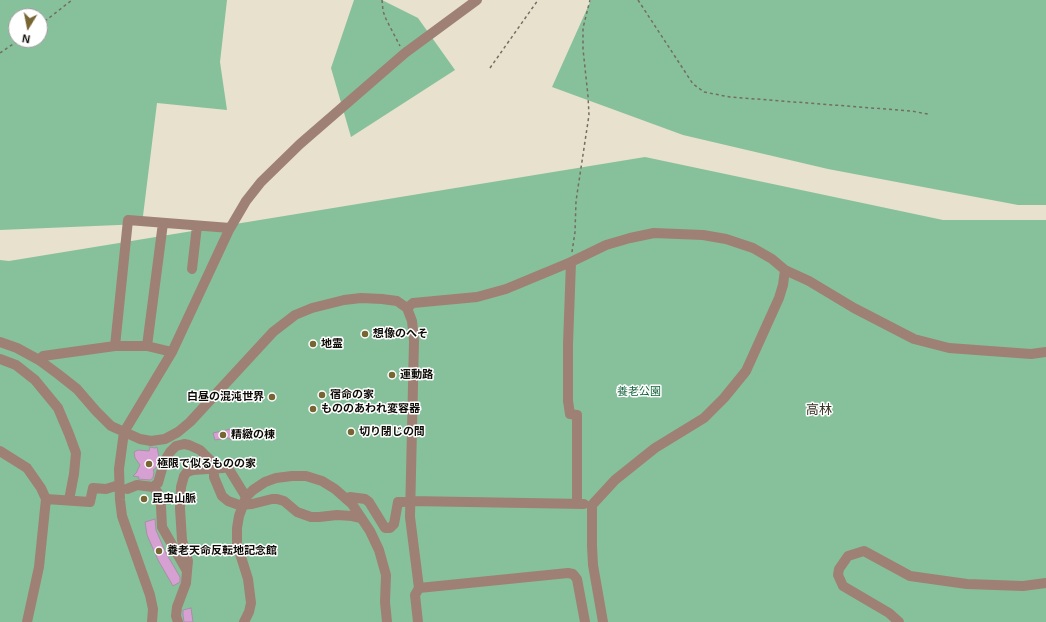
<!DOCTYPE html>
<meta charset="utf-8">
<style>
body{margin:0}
#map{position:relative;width:1046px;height:622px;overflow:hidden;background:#e8e1ce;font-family:Arial,sans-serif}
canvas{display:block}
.north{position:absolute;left:8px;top:8px;width:40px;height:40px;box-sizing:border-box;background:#fff;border:1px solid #9e9d9b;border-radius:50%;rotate:190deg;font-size:11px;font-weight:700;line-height:16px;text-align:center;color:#0d0b06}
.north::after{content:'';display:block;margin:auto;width:14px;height:18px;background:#776533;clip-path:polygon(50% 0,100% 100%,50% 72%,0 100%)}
</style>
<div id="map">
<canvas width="1046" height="622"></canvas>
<div class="north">N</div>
</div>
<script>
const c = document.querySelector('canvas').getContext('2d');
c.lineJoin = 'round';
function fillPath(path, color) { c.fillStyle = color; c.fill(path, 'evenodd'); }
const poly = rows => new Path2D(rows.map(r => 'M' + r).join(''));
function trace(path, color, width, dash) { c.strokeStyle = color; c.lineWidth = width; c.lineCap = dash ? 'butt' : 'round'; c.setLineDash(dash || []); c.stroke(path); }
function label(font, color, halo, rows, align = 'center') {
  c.font = font + ' Arial,"Noto Sans JP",sans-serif'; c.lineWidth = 3; c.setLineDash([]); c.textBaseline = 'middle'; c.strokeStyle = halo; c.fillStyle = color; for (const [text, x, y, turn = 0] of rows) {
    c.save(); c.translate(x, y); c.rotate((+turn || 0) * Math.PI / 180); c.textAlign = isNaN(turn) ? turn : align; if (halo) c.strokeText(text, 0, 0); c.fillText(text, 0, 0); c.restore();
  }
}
fillPath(poly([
 [0,0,227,0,220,62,227,110,157,103,142,224,0,230],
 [16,16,40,16,40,40,16,40],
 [354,0,382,0,418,18,455,70,351,137,331,68],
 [591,0,1046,0,1046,205,1018,205,828,169,683,135,552,87],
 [645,157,943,220,1046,220,1046,622,0,622,0,260,9,261]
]), '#87c19c');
const building = poly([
 [235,428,232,440,228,438,215,440,213,433,235,428],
 [150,447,155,448,157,447,159,457,156,468,153,470,154,472,153,478,150,480,138,479,139,477,133,476,137,472,137,471,140,465,135,458,134,452,138,450,149,451,150,447],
 [155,519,156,530,166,553,180,577,180,582,173,586,158,560,147,535,145,522,155,519],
 [191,608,193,622,184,622,183,615,183,610,191,608]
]);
fillPath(building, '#d6a0d3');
trace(building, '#a293a1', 1);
trace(poly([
 [382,0,383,11,386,19,400,46],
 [638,0,693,84,704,92,730,97,911,111,928,114],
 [40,25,72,0],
 [0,53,19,40],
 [490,68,538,0],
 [572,252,575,232,576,201,589,115,588,96,583,49,583,28,590,0]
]), '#726e62', 1.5, [3, 3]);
trace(poly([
 [571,262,568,344,568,401,570,414,577,415,577,504],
 [192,269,197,226],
 [407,308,413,303,477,297,506,289,571,262,606,245,630,238,654,233,703,235,726,239,753,248,772,259,785,270,809,281,854,308,914,339,949,348,1031,354,1046,352],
 [0,342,17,348,39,360,58,374,77,389,96,411,111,426,140,439,151,441,165,439,178,432,190,422,273,332,295,315,312,308,344,300,361,298,382,299,397,301,407,308,412,321,414,341,410,517,419,588,415,595,418,622],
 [115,346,147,346,172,352],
 [147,346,163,223],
 [0,359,16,365,35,380,58,408,69,434,76,453,74,474,69,500],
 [39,360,43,356,115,346,128,220,230,228],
 [0,451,27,468,41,488,46,499,39,567,27,622],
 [153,487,158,493,161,506,162,527,187,571,186,583,177,607,176,616,178,622],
 [127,489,137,485,153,487,158,483,164,462,170,452,176,446,184,444,189,445,200,450,214,464,214,477,222,496,228,501,239,505,252,504,272,499,277,499,284,501,297,512,311,517,319,517,337,515,352,516,361,518],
 [46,499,90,502,93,488,106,489,119,485],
 [346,499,350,497,365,499,369,502,385,528,390,528,394,524,398,502,404,502],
 [410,501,584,504],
 [187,571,188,561,182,540,180,508,181,487,184,476,187,472,193,470,223,468,227,466,246,497],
 [419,588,568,573,573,574,577,579,585,622],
 [152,622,153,609,150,595,128,533,122,516,120,500,119,469,124,432,172,352,229,230,246,201,261,182,300,144,405,53,477,0],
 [244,622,249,612,251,603,248,579,237,544,237,528,239,516,246,497,253,490,265,482,276,478,292,476,306,476,322,481,335,489,352,504,370,531,379,550,386,575,385,602,387,622],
 [603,622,593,565,592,546,592,505,615,480,655,448,704,418,724,398,746,371,779,298,783,285,785,270],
 [899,622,889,613,843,586,838,575,839,569,848,556,864,551,910,576,967,584,1023,586,1046,583]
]), '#9f8075', 10);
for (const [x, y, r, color] of [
 [365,334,4,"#776533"],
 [313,344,4,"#776533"],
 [392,375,4,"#776533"],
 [322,395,4,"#776533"],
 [272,397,4,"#776533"],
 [313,409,4,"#776533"],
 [351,432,4,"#776533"],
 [223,435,4,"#776533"],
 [149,464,4,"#776533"],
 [144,499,4,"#776533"],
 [159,551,4,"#776533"]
]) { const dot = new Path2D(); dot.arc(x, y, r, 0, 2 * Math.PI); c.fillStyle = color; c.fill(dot); trace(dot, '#fff', 1.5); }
label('bold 11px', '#0d0b06', '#fff', [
 ["想像のへそ",373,334],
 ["地霊",321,344],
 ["運動路",400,375],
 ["宿命の家",330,395],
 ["白昼の混沌世界",264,397,"right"],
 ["もののあわれ変容器",321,409],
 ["切り閉じの間",359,432],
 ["精緻の棟",231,435],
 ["極限で似るものの家",157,464],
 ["昆虫山脈",152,499],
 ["養老天命反転地記念館",167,551]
], 'left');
label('11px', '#13633b', '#fff', [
 ["養老公園",639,392]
]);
label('13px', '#373122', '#fff', [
 ["高林",819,410]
]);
</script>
